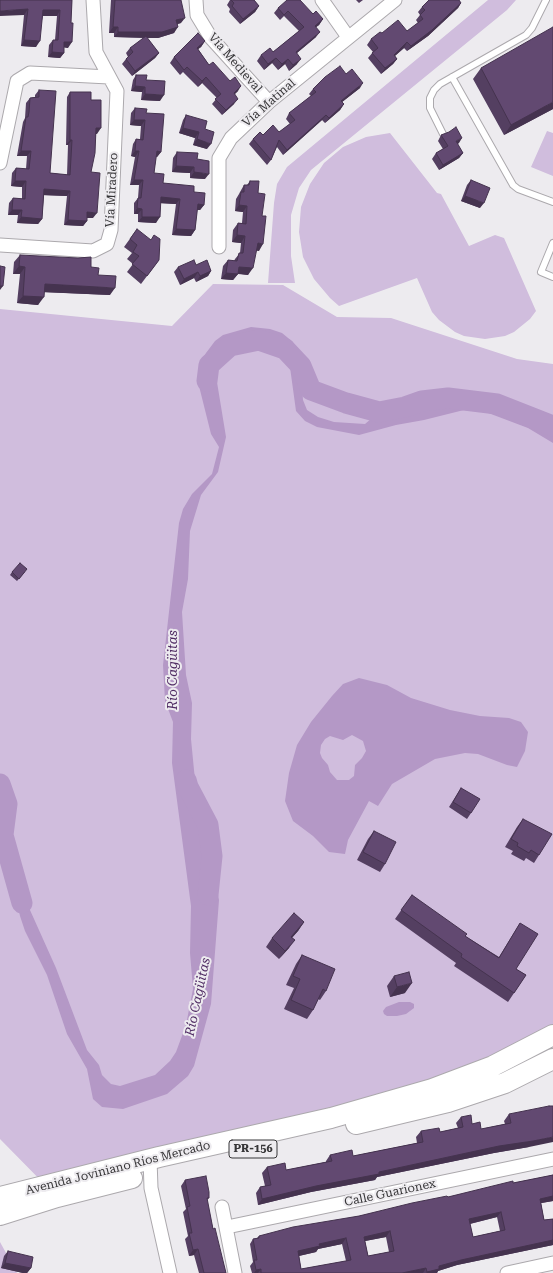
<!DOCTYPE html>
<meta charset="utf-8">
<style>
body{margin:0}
canvas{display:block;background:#edebef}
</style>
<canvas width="553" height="1273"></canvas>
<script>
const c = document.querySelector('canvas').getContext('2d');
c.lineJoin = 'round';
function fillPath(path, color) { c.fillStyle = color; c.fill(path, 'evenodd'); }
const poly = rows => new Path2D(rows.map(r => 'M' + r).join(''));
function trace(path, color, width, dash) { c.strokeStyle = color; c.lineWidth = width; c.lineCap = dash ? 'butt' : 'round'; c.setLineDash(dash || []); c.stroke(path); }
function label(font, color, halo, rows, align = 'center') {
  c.font = font + ' "Roboto Serif",serif'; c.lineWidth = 4; c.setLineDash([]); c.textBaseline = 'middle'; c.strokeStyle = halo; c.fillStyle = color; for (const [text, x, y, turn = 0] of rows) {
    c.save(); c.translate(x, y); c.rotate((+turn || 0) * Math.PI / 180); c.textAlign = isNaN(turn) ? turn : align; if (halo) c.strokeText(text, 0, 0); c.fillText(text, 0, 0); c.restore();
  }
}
fillPath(poly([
 [488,0,516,0,507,10,311,170,299,188,291,215,291,256,295,283,268,283,274,203,277,184,287,167],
 [547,131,553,133,553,176,531,167],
 [390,133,437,193,441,194,469,246,495,235,504,238,536,311,530,319,514,332,505,336,485,339,464,336,455,332,439,320,432,312,417,278,339,306,330,298,314,279,303,257,299,232,301,207,310,184,324,163,343,147,366,137],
 [213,284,283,285,337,317,391,318,517,359,553,364,553,1037,504,1075,169,1162,57,1197,0,1139,0,309,172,326],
 [0,1242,17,1273,0,1273]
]), '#d0bddd');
fillPath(poly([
 [251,327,270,329,282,333,293,342,302,385,303,400,307,410,318,417,334,422,365,424,378,413,394,406,438,403,468,397,485,402,501,401,516,415,530,419,548,418,553,420,553,443,528,428,483,411,464,410,424,420,396,425,359,435,317,427,305,421,296,411,289,360,290,353,280,342,252,339,234,342,219,354,216,376,226,437,218,472,201,495,190,531,188,579,182,612,186,675,192,703,191,739,200,832,205,852,214,874,219,900,211,1004,194,1066,188,1076,167,1094,123,1109,102,1107,93,1099,87,1069,67,1034,47,975,25,931,20,916,12,877,18,876,21,890,56,968,87,1050,99,1065,102,1075,111,1084,120,1086,155,1075,170,1061,176,1052,186,1025,193,989,190,953,191,906,172,763,173,722,165,701,163,665,179,523,183,509,192,494,212,474,219,447,211,434,198,382,201,363,206,353,215,341,223,335],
 [359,678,387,685,411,698,450,710,480,716,509,718,521,722,528,732,525,751,517,767,507,765,478,754,465,753,435,759,392,784,378,806,369,801,348,840,345,854,329,852,313,836,293,821,285,801,289,773,297,745,311,722,332,696,343,684],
 [352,735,363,741,366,751,362,758,355,765,354,776,349,780,337,780,330,772,328,765,322,758,320,753,321,745,325,739,330,736,343,740],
 [399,1002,410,1002,414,1004,414,1008,406,1014,397,1016,387,1016,384,1014,383,1011,386,1007]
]), '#b498c6');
trace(poly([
 [207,381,209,365,230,346,259,340,285,349,301,366,311,390,346,403,379,412,405,407,422,401,448,398,497,404,553,426],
 [186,780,188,787,208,825,212,856,208,895],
 [0,784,7,804,3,835,22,903]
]), '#b498c6', 21);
const lane = poly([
 [452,77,513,185,518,189,553,202],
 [443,134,430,108,430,98,434,90,440,84,526,35,532,28,546,0],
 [553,243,541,272,553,277]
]);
const street = poly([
 [196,0,197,15,211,38,269,102],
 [322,0,348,37],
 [0,163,17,81,30,73,109,77],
 [0,245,93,251,107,244,111,230,117,91,96,52,93,0],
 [219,247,219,158,231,138,269,102,395,0],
 [150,1159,151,1188,170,1273],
 [222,1207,235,1273],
 [227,1227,553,1159],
 [507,1273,553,1263]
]);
const primary = poly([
 [356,1124,448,1102,505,1083,553,1059],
 [0,1197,159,1157,331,1118,432,1089,493,1066,553,1035],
 [0,1215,57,1197,132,1178]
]);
trace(lane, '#aca9ad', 8);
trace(street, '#aca9ad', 15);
trace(primary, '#aca9ad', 22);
trace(lane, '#fff', 6);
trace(street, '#fff', 13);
trace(primary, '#fff', 20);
fillPath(poly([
 [0,0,72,0,68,48,64,47,64,53,60,58,48,57,49,45,53,40,55,40,57,16,43,16,36,47,21,46,24,15],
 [111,0,181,0,181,23,178,24,174,33,158,38,147,38,159,53,155,58,132,76,122,64,126,59,128,57,126,53,130,48,144,38,114,37,114,33,109,33],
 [230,0,254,0,259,6,255,12,240,24,229,12,230,9,227,5],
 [356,0,363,0,359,3],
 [461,3,458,8,428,36,407,51,404,48,395,56,397,59,393,64,381,74,368,58,373,52,367,45,371,39,382,33,407,31,418,23,416,20,420,15,418,12,422,7],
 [278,8,313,14,323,19,319,25,316,27,316,37,297,53,297,64,289,71,285,64,278,70,272,63,264,70,257,61,261,55,273,52,299,31,284,16,280,20,274,13],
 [205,41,201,47,198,49,209,65,238,91,235,94,234,104,222,115,212,104,217,98,202,83,198,87,183,72,180,75,170,63,174,57],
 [481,68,553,109,504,135,473,79],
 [346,74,360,88,342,102,344,104,340,110,325,123,322,120,283,155,277,147,271,160,267,165,249,144,253,139,279,132,290,124,286,119,289,113,311,96,309,94,313,89],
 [136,75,146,80,160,101,141,100,142,92,131,91,133,80],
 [39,90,50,173,67,175,68,145,66,145,67,97,70,92,91,100,97,134,96,134,91,172,93,218,87,218,87,221,83,226,64,225,67,196,44,195,42,219,38,224,17,223,18,215,8,215,9,203,13,198,22,199,22,187,11,186,12,173,16,168,26,169,27,156,17,156,23,122,25,118,26,103,30,98,35,97,35,95],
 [135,108,146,113,161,152,157,157,156,157,154,173,163,183,194,192,204,205,200,210,197,210,195,230,191,236,172,235,176,204,160,203,156,223,138,222,138,214,134,214,134,203,138,198,139,185,130,185,135,157,131,156,133,144,136,139,140,139,141,126,130,125,131,113],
 [186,115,205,129,207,149,193,145,195,138,179,133,183,120],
 [441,135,459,143,457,144,463,153,459,158,439,170,432,159,436,153,443,149,438,141],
 [177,152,197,159,205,179,190,178,190,173,172,172,173,158],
 [471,180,480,208,461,201,467,185],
 [250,181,258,193,262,216,259,251,256,250,248,275,238,274,233,280,221,279,223,266,228,260,234,261,235,259,240,253,241,243,232,242,233,230,238,223,242,223,243,212,235,211,236,199,239,194,240,192,244,185,247,185],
 [137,229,159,260,141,284,127,272,133,264,127,259,132,253,124,247],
 [20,255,91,267,98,275,110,295,44,292,38,305,17,303,20,274,13,274,14,262],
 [196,265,211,271,208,276,196,282,194,278,180,285,174,272,178,267],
 [12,572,25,572,17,581,10,575],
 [461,788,471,813,467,819,449,807],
 [523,819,539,855,534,863,526,858,524,861,511,854,513,851,505,847,517,827],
 [374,831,385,864,380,872,357,860,368,839],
 [412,895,465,936,499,957,520,923,516,969,526,975,508,1002,454,966,456,963,395,919],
 [304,922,298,931,292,938,289,948,279,959,266,947,272,938],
 [302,955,326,991,320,1000,318,999,313,1010,307,1019,284,1009,294,988,286,985,296,964],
 [394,976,405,993,390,997,387,986],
 [509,1114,529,1147,494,1153,377,1177,375,1180,311,1192,258,1205,256,1193,260,1187,265,1186,262,1173,267,1167,286,1170,326,1162,326,1161,330,1155,353,1156,417,1143,416,1137,421,1131,440,1132,458,1128,456,1123,461,1117,481,1129,505,1124,504,1121],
 [553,1175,553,1201,541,1203,544,1220,553,1219,553,1245,457,1265,438,1271,437,1273,252,1273,250,1266,253,1262,250,1244,253,1239,257,1238,259,1236,359,1216,513,1183],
 [497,1217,500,1231,473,1237,470,1224],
 [386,1237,389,1252,368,1256,365,1241],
 [342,1244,346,1261,301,1269,299,1256,316,1252,318,1249],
 [185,1180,209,1198,207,1200,213,1229,226,1273,199,1273,194,1255,189,1256,185,1239,188,1236,183,1212,186,1209,181,1186],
 [8,1251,31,1268,27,1273,23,1273,1,1268,4,1256]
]), '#543f61');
fillPath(poly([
 [461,3,458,8,428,36,407,51,411,46],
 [259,6,255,12,240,24,243,19],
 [28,9,24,15,0,16,0,11],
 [43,10,60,10,57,16,40,16],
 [185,18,181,23,172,25,176,20],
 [323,19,319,25,311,31,315,26],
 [113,27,118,27,114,33,109,33],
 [178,27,174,33,158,38,114,37,118,32],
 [320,32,316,37,292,57,296,52],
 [24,40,40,41,36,47,21,46],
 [205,41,201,47,193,53,197,48],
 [64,42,72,42,68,48,61,47],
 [407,42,404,48,390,60,394,55],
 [52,52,64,53,60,58,48,57],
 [159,53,155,58,132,76,135,71],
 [276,58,272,63,264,70,268,64],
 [288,59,285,64,278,70,282,64],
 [301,59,297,64,289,71,293,65],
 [397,59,393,64,381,74,385,68],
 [206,77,202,83,198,87,202,81],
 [363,83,360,88,337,106,341,101],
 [135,86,145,87,142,92,131,91],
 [241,86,238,91,230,98,234,93],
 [145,94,164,95,160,101,141,100],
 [238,99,234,104,222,115,226,110],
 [553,102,553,109,504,135,511,125],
 [344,104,340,110,325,123,329,118],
 [326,115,322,120,283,155,287,150],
 [134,120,145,120,141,126,130,125],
 [96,128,101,128,97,134,92,133],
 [183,128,199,132,195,138,179,133],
 [462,138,459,143,452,147,456,141],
 [197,139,211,144,207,149,193,145],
 [70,140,72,140,68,145,66,145],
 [21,151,31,151,27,156,17,156],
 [135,151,139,151,135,157,131,156],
 [157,151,161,152,157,157,153,156],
 [463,153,459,158,439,170,443,165],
 [176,166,194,167,190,173,172,172],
 [194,172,209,174,205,179,190,178],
 [134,180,143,180,139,185,130,185],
 [15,181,26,181,22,187,11,186],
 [44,189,70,191,67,196,40,195],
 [465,196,484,203,480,208,461,201],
 [161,197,180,199,176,204,157,203],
 [198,204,204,205,200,210,194,210],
 [239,205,247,206,243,212,235,211],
 [137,208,142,209,138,214,134,214],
 [12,210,22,210,18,215,8,215],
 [87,212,97,213,93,218,83,218],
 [21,217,42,219,38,224,17,223],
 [142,217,160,217,156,223,138,222],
 [68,220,87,221,83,226,64,225],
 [176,229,195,230,191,236,172,235],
 [237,235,245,236,241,243,232,242],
 [258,243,263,244,259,251,253,250],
 [19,266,25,267,20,274,13,274],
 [239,267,253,268,248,275,234,273],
 [211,271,208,276,196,282,200,276],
 [198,272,194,278,180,285,184,279],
 [226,273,238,274,233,280,221,279],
 [45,284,115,288,110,295,40,292],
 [0,286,3,286,0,290],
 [23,296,44,297,38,305,17,303],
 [304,922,298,931,285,945,291,937],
 [295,940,289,948,279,959,285,951],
 [412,983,405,993,390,997,397,987],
 [553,1137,553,1142,529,1147,494,1153,377,1177,375,1180,311,1192,258,1205,262,1199,316,1186,499,1146],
 [553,1196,553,1201,536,1204,540,1199],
 [501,1212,497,1217,465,1225,469,1219],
 [390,1231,386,1237,360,1242,364,1237],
 [346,1238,342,1244,318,1249,316,1252,294,1257,298,1251,319,1244],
 [553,1240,553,1245,457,1265,438,1271,437,1273,426,1273,427,1272,439,1266,461,1260],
 [198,1249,194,1255,189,1256,193,1250],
 [5,1263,31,1268,27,1273,23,1273,1,1268],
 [426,1268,423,1273,402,1273],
 [261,1269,258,1273,254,1273,256,1270]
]), '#45334f');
const building = poly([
 [0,0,72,0,71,23,73,23,72,42,64,42,64,53,52,52,53,40,58,40,60,10,43,10,40,41,24,40,28,9,0,11,0,0],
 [115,0,181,0,185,18,176,20,178,27,162,32,118,32,118,27,113,27,115,0],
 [231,0,254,0,259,6,243,19,232,6,234,3,231,0],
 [287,0,300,0,313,14,316,11,323,19,315,26,320,32,296,52,301,59,293,65,288,59,282,64,276,58,268,64,261,55,270,48,273,52,304,27,288,11,284,15,278,8,287,0],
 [429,0,459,0,461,3,432,30,411,46,407,42,394,55,397,59,385,68,372,53,378,48,371,39,380,32,382,33,398,20,407,31,423,19,420,15,425,10,422,7,429,0],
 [553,27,553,102,511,125,481,68,553,27],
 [198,33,205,41,197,48,209,65,213,62,230,81,235,77,241,86,234,93,238,99,226,110,215,99,221,94,206,77,202,81,187,67,184,70,174,57,198,33],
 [146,36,159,53,135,71,126,59,133,52,130,48,146,36],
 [340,66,346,74,352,69,363,83,341,101,344,104,329,118,326,115,287,150,279,140,271,160,253,139,260,132,263,135,273,125,279,132,295,120,289,113,316,92,313,89,325,77,340,66],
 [136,75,147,75,146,80,165,81,164,95,145,94,145,87,135,86,136,75],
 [39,90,56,91,50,173,70,175,72,140,70,140,70,92,91,92,91,100,101,100,101,128,96,128,95,153,91,172,100,173,97,213,87,212,87,221,68,220,70,191,44,189,42,219,21,217,22,210,12,210,13,198,25,199,26,181,15,181,16,168,29,169,31,151,21,151,26,117,28,117,29,112,30,98,39,97,39,90],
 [135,108,147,109,146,113,164,114,161,152,157,151,154,173,164,174,163,183,194,186,194,192,205,193,204,205,198,204,195,230,176,229,180,199,161,197,160,217,142,217,142,209,137,208,138,198,141,198,143,180,134,180,139,151,135,151,136,139,143,140,145,120,134,120,135,108],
 [186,115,207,121,205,129,214,132,211,144,197,139,199,132,183,128,186,115],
 [456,127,462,138,456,141,463,153,443,165,436,153,448,146,441,135,449,132,456,127],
 [177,152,198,153,197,159,209,161,209,174,194,172,194,167,176,166,177,152],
 [471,180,490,188,484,203,465,196,471,180],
 [250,181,259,181,258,193,265,194,262,216,266,216,263,244,258,243,253,268,239,267,238,274,226,273,228,260,237,261,239,253,243,253,245,236,237,235,238,223,246,224,247,206,239,205,241,192,244,192,244,185,249,185,250,181],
 [137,229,151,240,154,235,160,239,159,260,147,276,132,264,139,256,133,252,137,245,130,239,137,229],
 [20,255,78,258,91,257,91,267,99,268,98,275,116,276,115,288,45,284,44,297,23,296,25,267,19,266,20,255],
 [194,260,196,265,207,260,211,271,200,276,198,272,184,279,178,267,194,260],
 [0,266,5,267,3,286,0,286,0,266],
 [20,563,27,569,19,579,12,572,20,563],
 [461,788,480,799,471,813,453,802,461,788],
 [523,819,552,834,539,855,531,850,529,853,517,846,518,843,511,839,523,819],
 [374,831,396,842,385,864,363,852,374,831],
 [412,895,467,934,465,936,499,958,520,923,538,934,516,969,526,975,514,993,461,957,462,954,401,910,412,895],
 [294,913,304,922,291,937,295,940,285,951,272,938,294,913],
 [302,955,335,969,326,991,323,989,313,1010,291,1000,300,979,293,976,302,955],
 [409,972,412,983,397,987,394,976,409,972],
 [549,1106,553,1106,553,1137,533,1141,499,1146,379,1172,379,1174,316,1186,262,1199,260,1187,271,1185,267,1167,285,1163,286,1170,332,1161,330,1155,352,1150,353,1156,423,1142,421,1131,439,1128,440,1132,463,1127,461,1117,471,1115,472,1124,480,1122,481,1129,511,1123,509,1114,549,1106],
 [553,1175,553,1196,540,1199,544,1220,553,1219,553,1240,461,1260,439,1266,439,1269,427,1272,426,1268,402,1273,261,1273,261,1269,256,1270,254,1260,257,1260,253,1239,259,1238,259,1236,293,1227,359,1216,412,1203,447,1196,448,1197,513,1181,513,1183,553,1175],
 [501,1212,505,1230,473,1237,469,1219,501,1212],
 [390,1231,394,1251,368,1256,364,1237,390,1231],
 [346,1238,351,1260,301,1269,298,1251,320,1246,319,1244,346,1238],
 [206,1176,209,1192,209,1198,207,1198,213,1229,215,1228,226,1273,204,1273,198,1249,193,1250,189,1233,192,1233,187,1207,190,1206,185,1180,206,1176],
 [8,1251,33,1257,31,1268,5,1263,8,1251]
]);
fillPath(building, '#624971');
trace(building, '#45334f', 1);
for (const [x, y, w] of [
 [253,1149,48]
]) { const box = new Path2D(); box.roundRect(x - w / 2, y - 9, w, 18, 3); c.fillStyle = '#edebef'; c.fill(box); trace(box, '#373638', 1); }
label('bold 11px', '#373638', null, [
 ["PR-156",253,1149]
]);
label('12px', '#373638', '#edebef', [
 ["Vía Medieval",235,63,49],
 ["Vía Matinal",269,103,-41],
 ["Vía Miradero",112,190,-87],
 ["Avenida Joviniano Ríos Mercado",118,1168,-14],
 ["Calle Guarionex",390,1193,-12]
]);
label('italic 13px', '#4f2b63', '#edebef', [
 ["Río Cagüitas",173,670,-90],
 ["Río Cagüitas",198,997,-78]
]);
</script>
